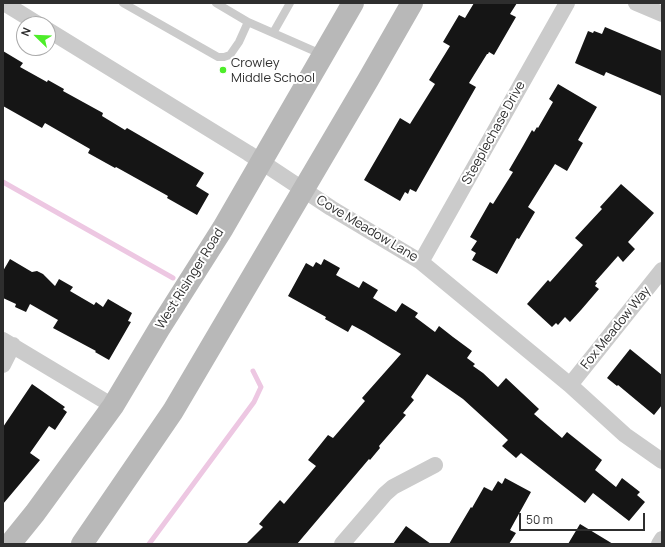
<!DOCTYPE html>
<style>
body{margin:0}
#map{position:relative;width:665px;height:547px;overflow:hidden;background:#fff;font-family:Manrope,sans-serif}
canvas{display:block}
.frame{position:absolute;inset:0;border:4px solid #2e2e2e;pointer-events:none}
.north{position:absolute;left:16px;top:16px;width:40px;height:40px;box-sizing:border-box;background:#fff;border:1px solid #ababab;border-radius:50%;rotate:293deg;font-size:11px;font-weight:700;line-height:16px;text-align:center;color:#2e2e2e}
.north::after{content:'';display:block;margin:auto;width:14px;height:18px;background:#4ded29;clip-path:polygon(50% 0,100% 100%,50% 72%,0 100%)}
.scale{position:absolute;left:519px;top:513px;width:126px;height:18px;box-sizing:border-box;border:2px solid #2e2e2e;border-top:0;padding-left:5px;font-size:12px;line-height:14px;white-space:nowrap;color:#2e2e2e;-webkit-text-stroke:3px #fff;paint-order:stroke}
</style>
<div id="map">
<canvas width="665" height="547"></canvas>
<div class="frame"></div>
<div class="north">N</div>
<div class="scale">50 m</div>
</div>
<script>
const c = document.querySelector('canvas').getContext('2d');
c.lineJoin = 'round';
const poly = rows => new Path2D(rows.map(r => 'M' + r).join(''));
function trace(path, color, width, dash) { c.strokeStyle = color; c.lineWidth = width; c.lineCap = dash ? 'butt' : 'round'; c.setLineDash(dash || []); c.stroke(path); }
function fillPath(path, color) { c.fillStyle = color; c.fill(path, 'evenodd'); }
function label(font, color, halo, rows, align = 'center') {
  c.font = font + ' Manrope,sans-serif'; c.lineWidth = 4; c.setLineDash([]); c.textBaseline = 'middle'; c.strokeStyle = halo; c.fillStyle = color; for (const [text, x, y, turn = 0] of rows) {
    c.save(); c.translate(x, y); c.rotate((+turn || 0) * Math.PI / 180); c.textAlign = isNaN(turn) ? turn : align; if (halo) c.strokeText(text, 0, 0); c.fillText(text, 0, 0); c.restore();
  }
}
trace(poly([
 [3,182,173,278],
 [149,544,254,402,261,387,253,371]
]), '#edc7e2', 5);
fillPath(poly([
 [474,3,517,3,510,14,516,17,494,55,489,52,488,54,487,54,469,83,476,87,416,192,410,189,408,194,405,192,400,201,364,180,400,118,410,124,435,84,429,80,450,46,443,42,459,15,465,18],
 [605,27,662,51,662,96,606,72,604,76,575,63,588,31,593,33,594,31,602,34],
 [3,51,23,63,20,67,47,82,48,80,64,89,63,91,103,113,102,116,125,130,127,128,170,153,204,173,196,186,209,194,197,215,167,198,168,196,116,167,115,168,88,153,90,149,45,123,42,128,3,106],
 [558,84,597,107,578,140,583,143,567,171,555,164,528,207,535,212,519,239,517,238,497,274,472,260,476,253,471,250,477,241,470,237,490,202,493,204,513,172,509,170,523,146,532,130,534,132,537,127,538,128,553,102,549,99],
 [621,184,654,213,628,242,635,249,623,262,618,256,595,282,597,283,595,286,599,289,581,310,570,322,565,317,558,325,556,323,552,327,527,304,548,280,550,282,583,245,575,238,602,209,600,207],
 [10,259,32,272,37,271,43,274,55,286,59,279,73,287,70,291,94,305,96,302,103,307,108,299,132,313,128,321,131,322,109,360,95,352,96,351,53,328,58,320,30,304,26,312,15,307,16,304,3,298,3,271],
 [324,259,340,268,336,275,359,288,363,281,378,290,373,298,396,312,402,303,418,313,415,317,435,332,439,326,453,337,472,351,467,358,475,364,473,366,483,373,498,387,506,378,539,409,534,414,562,438,567,432,602,460,595,470,616,487,622,478,640,492,637,495,645,502,629,521,593,493,585,503,521,453,516,458,502,446,508,440,463,399,427,374,411,397,414,400,403,413,406,415,379,446,380,448,370,460,369,459,297,544,246,544,263,527,259,524,280,500,284,504,316,466,308,460,328,435,333,438,365,401,362,398,401,354,365,332,352,325,348,332,325,319,326,317,288,296,306,263,313,267,316,262,321,265],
 [630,349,662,375,662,405,654,415,618,385,617,386,607,378],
 [32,384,65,407,63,409,67,412,55,430,49,426,30,453,40,460,3,504,3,427],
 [505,478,531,492,510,530,516,533,509,544,449,544,471,507,472,508,484,487,492,491,498,481,502,484],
 [580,524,613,544,568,544],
 [406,526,431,544,393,544]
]), '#151515');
trace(poly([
 [123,3,218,57,224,57,230,55,239,42,248,22],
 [216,3,248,22,321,54],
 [273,33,290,3]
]), '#cbcbcb', 8);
trace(poly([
 [4,3,38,24],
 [636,3,662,14],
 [48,30,248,153,331,208,421,262,570,385,625,435,662,461],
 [421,262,567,3],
 [3,340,113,406],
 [3,365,13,345],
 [570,385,662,270],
 [342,544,385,494,393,487,435,465],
 [659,544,662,539]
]), '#cbcbcb', 16);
trace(poly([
 [10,544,35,513,113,406,159,329,223,228,353,3],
 [82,544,173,411,368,80,412,3]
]), '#b8b8b8', 22);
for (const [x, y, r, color] of [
 [223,70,4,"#4ded29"]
]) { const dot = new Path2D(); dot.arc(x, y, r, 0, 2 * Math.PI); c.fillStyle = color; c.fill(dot); trace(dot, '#fff', 1.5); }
label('13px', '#2e2e2e', '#fff', [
 ["Crowley",231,63],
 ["Middle School",231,78]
], 'left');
label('13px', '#2e2e2e', '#fff', [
 ["Steeplechase Drive",494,133,-61],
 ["Cove Meadow Lane",367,229,31],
 ["West Risinger Road",190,279,-58],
 ["Fox Meadow Way",616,328,-51]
]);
</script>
